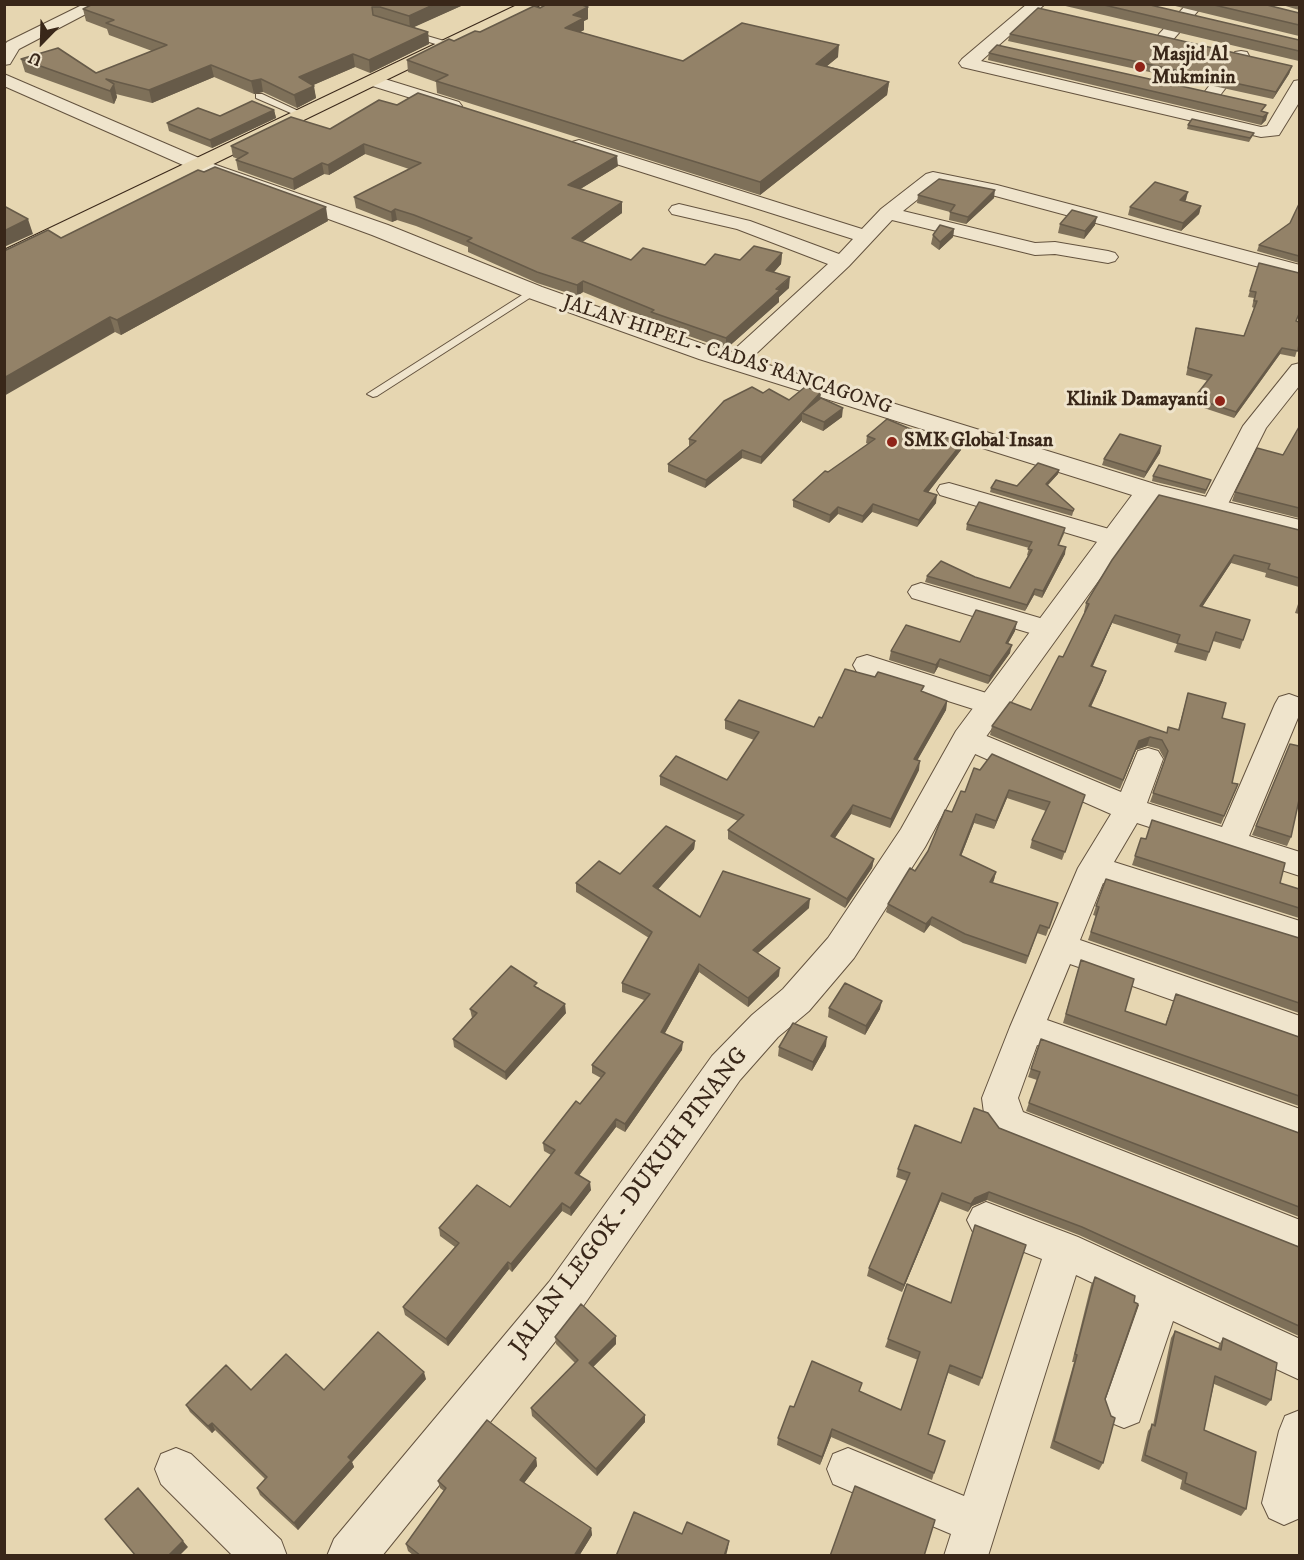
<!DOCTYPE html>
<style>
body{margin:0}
#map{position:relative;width:1304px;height:1560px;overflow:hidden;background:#e6d6b1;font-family:"IM FELL DW Pica",serif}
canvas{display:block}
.frame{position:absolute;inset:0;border:6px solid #392719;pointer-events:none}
.north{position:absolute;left:12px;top:12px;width:60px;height:60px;-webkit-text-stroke:4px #efe4cc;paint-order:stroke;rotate:203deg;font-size:16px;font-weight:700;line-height:24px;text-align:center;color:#392719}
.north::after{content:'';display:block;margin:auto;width:21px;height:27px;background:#392719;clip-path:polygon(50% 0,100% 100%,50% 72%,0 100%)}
</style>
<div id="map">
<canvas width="1304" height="1560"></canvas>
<div class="frame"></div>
<div class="north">U</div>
</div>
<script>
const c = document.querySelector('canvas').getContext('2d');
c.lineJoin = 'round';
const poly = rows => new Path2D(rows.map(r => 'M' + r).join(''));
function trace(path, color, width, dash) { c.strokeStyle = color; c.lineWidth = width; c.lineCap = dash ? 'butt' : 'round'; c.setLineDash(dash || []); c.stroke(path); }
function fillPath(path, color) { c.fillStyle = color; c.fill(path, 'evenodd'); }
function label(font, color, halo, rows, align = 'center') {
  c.font = font + ' "IM FELL DW Pica",serif'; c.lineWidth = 6; c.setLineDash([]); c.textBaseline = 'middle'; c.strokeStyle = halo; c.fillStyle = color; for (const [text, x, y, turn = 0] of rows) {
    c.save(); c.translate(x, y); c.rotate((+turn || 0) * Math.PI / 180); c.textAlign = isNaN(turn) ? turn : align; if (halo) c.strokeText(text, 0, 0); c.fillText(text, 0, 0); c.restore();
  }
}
const service = poly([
 [410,31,451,43,452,45,448,48,407,35,406,33,410,31],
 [256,94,262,94,307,115,300,117,256,98,256,94],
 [530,290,539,292,377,396,373,397,367,394,530,290]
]);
const minor = poly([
 [84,4,105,4,19,49,10,64,4,65,4,46,7,42,84,4],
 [1027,4,1045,4,981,61,1261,127,1267,126,1294,81,1300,80,1300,101,1279,135,1261,137,962,67,959,63,962,59,1027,4],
 [1187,4,1204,4,1171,42,1159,42,1157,38,1159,34,1187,4],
 [1241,51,1247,52,1249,56,1247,60,1218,98,1206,98,1203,94,1206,90,1235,52,1241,51],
 [4,74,206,161,208,165,199,171,192,169,4,86,4,74],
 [375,76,459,102,462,106,453,111,369,85,366,81,369,77,375,76],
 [579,140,862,229,881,209,926,174,933,172,997,185,1300,265,1300,278,988,194,937,184,903,211,1035,243,1055,242,1108,251,1115,253,1118,257,1115,261,1108,263,1055,254,1035,255,892,220,849,266,742,367,734,369,726,367,723,362,726,357,828,264,737,229,672,214,669,210,672,206,679,204,750,221,839,254,853,239,572,150,570,146,572,142,579,140],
 [1300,363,1300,385,1266,428,1227,506,1223,511,1214,514,1205,511,1201,506,1243,426,1292,365,1300,363],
 [949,483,1123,533,1127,539,1123,545,1114,547,940,495,937,490,940,485,949,483],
 [921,583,1057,623,1061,629,1057,635,1047,638,912,598,908,592,912,586,921,583],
 [867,655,1002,698,1006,705,1002,712,992,715,857,672,853,665,857,658,867,655],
 [1289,694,1300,698,1300,713,1249,836,1300,852,1300,876,1137,823,1114,862,1300,921,1300,947,1103,883,1080,940,1300,1016,1300,1045,1070,964,1047,1020,1300,1109,1300,1141,1037,1045,1018,1098,1023,1112,1300,1220,1300,1256,997,1134,989,1124,984,1113,982,1098,1010,1027,1078,868,1111,814,957,746,952,739,957,732,967,729,977,732,1121,792,1138,751,1148,748,1158,751,1163,759,1147,803,1222,827,1275,704,1279,697,1289,694],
 [986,1202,1078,1237,1300,1339,1300,1380,1173,1321,1139,1422,1124,1428,1109,1422,1103,1407,1139,1305,1076,1275,988,1556,944,1556,951,1534,833,1484,827,1469,833,1454,848,1448,964,1496,1042,1259,973,1232,967,1220,973,1208,986,1202],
 [1300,1410,1300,1518,1284,1525,1269,1518,1262,1503,1279,1431,1285,1416,1300,1410],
 [176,1448,191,1454,281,1540,287,1556,233,1556,161,1484,155,1469,161,1454,176,1448]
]);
const tertiary = poly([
 [199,159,388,225,542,287,717,349,1158,485,1300,520,1300,538,1156,501,980,745,925,847,854,958,809,1011,778,1037,740,1080,579,1312,382,1556,327,1556,334,1539,549,1282,712,1056,752,1015,783,989,828,938,901,829,956,731,1132,495,699,359,526,297,372,235,192,169,189,165,192,161,199,159]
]);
const primary = poly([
 [519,4,542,4,4,266,4,250,519,4]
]);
trace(service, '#64533f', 2);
trace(minor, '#64533f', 2);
trace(tertiary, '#64533f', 2);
trace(primary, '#392719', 2);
fillPath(service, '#efe4cc');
fillPath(minor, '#efe4cc');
fillPath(tertiary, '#efe4cc');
fillPath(primary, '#e6d6b1');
fillPath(poly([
 [93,4,461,4,461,6,413,27,428,32,429,44,370,73,355,67,313,85,316,98,297,108,263,92,254,94,214,77,152,103,116,94,117,97,114,104,25,72,21,59,96,73,152,51,109,35,107,29,86,21,83,9],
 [1057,4,1146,4,1299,40,1299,61],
 [1167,4,1263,4,1299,13,1299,36],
 [1279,4,1299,4,1299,10],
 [540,8,588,19,584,21,584,30,580,32,683,61,838,57,827,66,889,82,887,95,760,195,437,93,436,82,408,72,407,60,454,41,480,32],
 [1010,34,1292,66,1289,74,1273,99,1008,41],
 [989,53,1264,112,1266,120,1261,125,988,60],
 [274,110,276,118,212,148,169,131,167,123],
 [1188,125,1254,133,1252,137,1249,142,1187,129],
 [330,129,618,166,580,189,622,213,582,242,631,260,705,265,740,260,782,253,781,264,774,272,789,288,779,297,779,302,726,349,651,323,651,320,583,292,577,296,537,283,468,252,468,247,416,226,397,220,392,222,356,208,354,197,409,169,365,154,329,175,324,174,294,190,238,170,236,160,238,159,233,157,231,146],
 [918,195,994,198,966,224,949,220,950,212,917,203],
 [1186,200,1185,201,1201,206,1199,214,1181,231,1128,215,1130,207],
 [1299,204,1299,263,1257,251,1259,245,1290,223],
 [328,221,121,335,115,332,61,238],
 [1060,224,1095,225,1084,239,1058,233],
 [954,229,953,237,939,250,931,244,933,235],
 [1259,263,1297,322,1299,344,1295,357,1280,354,1234,418,1192,404,1194,398,1208,381,1186,375,1196,328,1244,336,1254,308,1252,307,1254,298,1248,297],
 [821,392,820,399,842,417,823,431,802,422,802,420,761,464,742,458,705,488,668,472,668,464,689,446,689,439,763,393,789,400],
 [1299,427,1299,518,1232,501,1235,492,1283,455],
 [867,436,961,450,928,492,936,503,917,527,872,512,862,523,838,514,829,523,793,507,793,500,828,472,868,444,866,443],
 [1161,446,1160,453,1144,478,1102,465,1104,459],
 [1059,470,1058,474,1048,485,1074,509,1072,516,990,492,991,488,1017,486],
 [1153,476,1211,480,1205,494,1152,481],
 [967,524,1065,528,1064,534,1059,545,1065,554,1042,598,1034,595,1025,611,925,582,927,576,1010,588,1028,556,1027,555,1029,548,966,530],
 [1299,530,1299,587,1265,577,1266,573,1231,563,1202,607,1250,620,1240,649,1213,641,1206,661,1174,652,1177,644,1112,623,1092,667,1103,680,1091,707,1166,733,1178,730,1188,693,1222,718,1232,783,1238,784,1221,824,1150,802,1165,760,1159,749,1147,746,1136,750,1120,789,990,735,992,726,1031,710,1063,657,1085,612,1084,612,1086,603],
 [1299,601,1299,614,1295,613],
 [1015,631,1008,643,1010,653,988,684,938,667,934,674,889,660,891,651,960,642],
 [923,692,947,701,946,710,917,760,919,770,890,828,851,814,835,838,874,859,872,868,845,908,728,839,728,830,738,821,660,785,660,776,727,780,754,740,725,729,725,720,814,727,822,718],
 [1290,744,1299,746,1299,809,1297,808,1291,837,1287,846,1252,835],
 [974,768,1082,804,1062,860,1030,848,1032,840,1046,811,1007,798,994,829,974,823,961,856,996,872,993,883,1058,903,1046,936,1037,933,1026,964,963,943,930,925,924,933,886,912,888,904,915,871,928,851,952,812,965,792],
 [1141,838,1299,889,1299,918,1132,865],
 [695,841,694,849,658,889,700,917,809,908,758,953,779,976,748,1007,699,972,665,1033,682,1050,625,1132,616,1127,579,1175,591,1190,571,1216,562,1211,512,1272,509,1269,448,1346,405,1315,403,1307,455,1247,440,1236,439,1228,510,1207,551,1155,544,1151,543,1143,580,1104,601,1078,592,1073,592,1065,644,1000,622,992,622,983,649,938,576,892,576,883,620,874],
 [1096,906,1299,938,1299,1013,1088,940,1096,916,1093,915],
 [1081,960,1125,1011,1165,1025,1176,994,1299,1037,1299,1106,1063,1023],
 [538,987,566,1013,506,1080,454,1047,453,1039,472,1018,470,1009],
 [829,1008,880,1009,865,1035,828,1017],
 [1041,1039,1299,1133,1299,1217,1026,1111,1037,1080,1028,1077],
 [826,1046,812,1071,778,1056,779,1047],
 [999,1128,1299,1247,1299,1336,1079,1235,987,1200,972,1206,968,1212,940,1201,902,1292,867,1276,869,1268,907,1181,896,1177,898,1169],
 [1095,1277,1105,1399,1111,1416,1103,1463,1099,1470,1050,1448,1074,1362,1072,1362,1091,1285],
 [1175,1331,1218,1349,1219,1345,1223,1338,1271,1400,1266,1406,1214,1384,1204,1430,1246,1509,1241,1516,1180,1489,1182,1480,1141,1461,1148,1431,1153,1425,1171,1338],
 [555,1337,616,1344,593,1367,645,1422,597,1476,532,1416,531,1408,575,1363,556,1344],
 [888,1339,982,1378,979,1386,948,1373,928,1434,934,1473,932,1480,831,1437,820,1465,777,1445,778,1438,794,1407,860,1392,901,1410,918,1360,885,1347],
 [426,1379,352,1462,354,1467,298,1530,260,1495,257,1488,265,1479,215,1430,212,1433,190,1412,186,1405,251,1390,324,1390],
 [536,1458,537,1466,524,1483,591,1528,592,1535,579,1556,414,1556,408,1551,406,1544,444,1491,440,1488,438,1481]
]), '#7e7059');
fillPath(poly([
 [435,4,461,4,461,6,410,29,409,16],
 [588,7,588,19,584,21,584,30,566,40,565,28,573,15],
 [428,32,429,44,370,73,369,60],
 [839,45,838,57,815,76,816,64],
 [353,54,355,67,302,90,299,77],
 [211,65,214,77,152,103,149,90],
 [1292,66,1289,74,1273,99,1276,92],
 [261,79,263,92,254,94,251,81],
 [889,82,887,95,760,195,760,182],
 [114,84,117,97,114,104,110,91],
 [314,86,316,98,297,108,294,95],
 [274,110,276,118,212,148,210,140],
 [1268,113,1266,120,1261,125,1263,117],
 [364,144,365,154,329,175,328,165],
 [617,156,618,166,569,196,568,185],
 [322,163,324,174,294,190,293,179],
 [995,190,994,198,966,224,968,217],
 [1188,192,1186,200,1178,208,1180,200],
 [622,202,622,213,573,249,572,238],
 [1201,206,1199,214,1181,231,1183,223],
 [326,207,328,221,121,335,117,320],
 [395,209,397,220,392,222,391,212],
 [1097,217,1095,225,1084,239,1085,231],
 [28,219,33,234,4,247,4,231],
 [954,229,953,237,939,250,940,242],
 [782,253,781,264,766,281,766,270],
 [790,277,789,288,779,297,779,302,726,349,726,338],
 [583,281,583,292,577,296,577,285],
 [110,317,115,332,4,396,4,378],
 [1282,348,1280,354,1234,418,1236,412],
 [821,392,820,399,802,413,802,420,761,464,761,457],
 [843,408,842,417,823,431,824,422],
 [962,443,961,450,923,499,924,491],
 [1161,446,1160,453,1144,478,1146,472],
 [742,450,742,458,705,488,706,480],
 [1059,470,1058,474,1045,488,1046,484],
 [937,495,936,503,917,527,919,520],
 [873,504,872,512,862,523,863,516],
 [838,507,838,514,829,523,830,515],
 [1066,547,1065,554,1042,598,1043,591],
 [1234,555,1231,563,1197,615,1200,606],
 [1035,589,1034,595,1025,611,1027,605],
 [1115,615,1112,623,1089,675,1091,666],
 [1017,622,1015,631,1004,651,1006,643],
 [1012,645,1010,653,988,684,990,676],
 [940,659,938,667,934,674,936,665],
 [1106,671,1103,680,1087,715,1089,706],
 [947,701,946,710,913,768,914,759],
 [1150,737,1147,746,1136,750,1120,789,1139,741],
 [920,761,919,770,890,828,891,819],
 [1009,790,1007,798,994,829,996,821],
 [853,805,851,814,830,845,831,836],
 [976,814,974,823,958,864,960,855],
 [695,841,694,849,653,895,653,886],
 [874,859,872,868,845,908,847,899],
 [996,872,994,880,988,890,990,882],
 [810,899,809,908,752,958,753,950],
 [932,917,930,925,924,933,926,924],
 [699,964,699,972,661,1040,661,1032],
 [780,968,779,976,748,1007,748,998],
 [882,1001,880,1009,865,1035,866,1026],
 [565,1004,566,1013,506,1080,505,1072],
 [827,1037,826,1046,812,1071,813,1062],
 [683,1042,682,1050,625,1132,625,1124],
 [616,1119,616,1127,575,1181,575,1173],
 [590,1182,591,1190,571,1216,570,1208],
 [989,1192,987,1200,972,1206,968,1212,971,1204,975,1198],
 [942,1193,940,1201,902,1292,904,1285],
 [562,1203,562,1211,512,1272,511,1264],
 [508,1262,509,1269,448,1346,446,1339],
 [616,1336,616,1344,589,1371,589,1363],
 [424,1372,426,1379,352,1462,354,1467,298,1530,294,1523,348,1457],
 [645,1415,645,1422,597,1476,596,1469],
 [212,1423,215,1430,212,1433,208,1426],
 [832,1429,831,1437,820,1465,822,1457],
 [536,1458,537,1466,521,1487,520,1480],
 [591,1528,592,1535,579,1556,574,1556],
 [183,1541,188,1547,179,1556,168,1556],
 [729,1541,728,1548,726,1556,724,1556]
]), '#675b49');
const building = poly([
 [93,4,435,4,409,16,380,7,372,7,373,15,428,32,369,60,353,54,299,77,314,86,294,95,261,79,251,81,211,65,149,90,106,79,114,84,110,91,21,59,58,48,96,73,167,45,106,23,114,20,83,9,93,4],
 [547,4,579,4,588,7,573,15,584,18,565,28,683,61,742,23,839,45,816,64,889,82,760,182,436,81,448,75,407,60,449,39,454,41,475,31,480,32,534,6,540,8,547,4],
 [1100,4,1146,4,1299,40,1299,51,1100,4],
 [1210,4,1263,4,1299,13,1299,25,1210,4],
 [1038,8,1292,66,1276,92,1010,34,1038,8],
 [997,45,1266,105,1261,111,1268,113,1263,117,989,53,997,45],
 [418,93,617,156,568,185,622,202,572,238,631,260,643,248,705,265,715,254,740,260,754,246,782,253,766,270,790,277,776,289,780,290,726,338,651,312,654,310,583,281,577,285,537,272,467,241,472,238,414,215,395,209,391,212,354,197,421,163,364,144,328,165,322,163,293,179,236,160,248,153,231,146,291,117,330,129,379,100,397,105,418,93],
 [252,101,274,110,210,140,167,123,198,108,220,116,252,101],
 [1192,119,1254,133,1250,138,1188,125,1192,119],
 [215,167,326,207,117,320,110,317,4,378,4,251,48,230,61,238,198,170,204,172,215,167],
 [939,179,995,190,968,217,950,212,955,205,918,195,939,179],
 [1155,182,1188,192,1180,200,1201,206,1183,223,1130,207,1155,182],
 [1299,204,1299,256,1259,245,1290,223,1299,204],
 [4,206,28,219,4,231,4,206],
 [1072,210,1097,217,1085,231,1060,224,1072,210],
 [940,225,954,229,940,242,933,235,940,225],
 [1259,263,1299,273,1299,314,1296,321,1299,322,1299,344,1298,351,1282,348,1236,412,1194,398,1212,375,1188,368,1196,328,1244,336,1257,301,1254,301,1256,292,1250,291,1259,263],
 [752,387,763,393,769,389,789,400,805,387,821,392,761,457,742,450,706,480,668,464,696,441,689,439,724,401,752,387],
 [821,398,843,408,824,422,802,413,821,398],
 [887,419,934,439,937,435,962,443,924,491,937,495,919,520,873,504,863,516,838,507,830,515,793,500,825,471,828,472,875,439,867,436,887,419],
 [1299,427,1299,508,1235,492,1257,448,1283,455,1299,427],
 [1120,434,1161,446,1146,472,1104,459,1120,434],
 [1038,463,1059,470,1046,484,1074,509,1073,511,991,488,996,480,1017,486,1038,463],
 [1159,465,1211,480,1206,490,1153,476,1159,465],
 [1159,495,1299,530,1299,578,1268,569,1270,564,1234,555,1200,606,1250,620,1243,640,1216,632,1209,652,1177,643,1180,635,1115,615,1091,666,1106,671,1089,706,1167,733,1168,727,1179,730,1188,693,1226,703,1222,718,1245,724,1232,783,1238,784,1224,816,1153,793,1168,751,1162,740,1150,737,1139,741,1123,780,992,726,1010,702,1031,710,1059,656,1063,657,1089,604,1086,603,1112,560,1159,495],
 [979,502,1065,528,1058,545,1066,547,1043,591,1035,589,1027,605,927,576,941,561,975,577,1010,588,1032,550,1028,549,1032,542,967,524,979,502],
 [976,610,1017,622,1006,643,1012,645,990,676,940,659,936,665,891,651,906,625,960,642,976,610],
 [845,669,875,677,878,672,924,686,921,691,947,701,914,759,920,761,891,819,853,805,831,836,874,859,847,899,728,830,744,815,660,776,676,756,727,780,759,732,725,720,739,700,814,727,819,717,822,718,845,669],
 [1290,744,1299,746,1299,800,1291,837,1256,826,1290,744],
 [992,754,1085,795,1065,852,1032,840,1050,802,1009,790,996,821,976,814,960,855,996,872,990,882,1058,903,1049,928,1040,925,1028,956,965,934,932,917,926,924,888,904,910,868,915,871,928,851,945,810,952,812,961,791,965,792,974,768,980,770,992,754],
 [1152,820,1285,863,1280,883,1299,889,1299,908,1135,856,1141,838,1146,839,1152,820],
 [666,826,695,841,653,886,700,917,723,871,810,899,753,950,780,968,748,998,699,964,661,1032,683,1042,625,1124,616,1119,575,1173,590,1182,570,1208,562,1203,511,1264,508,1262,446,1339,403,1307,459,1243,439,1228,477,1185,510,1207,555,1150,543,1143,576,1101,580,1104,605,1073,592,1065,650,994,622,983,652,932,576,883,599,861,620,874,666,826],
 [1106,879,1299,938,1299,1003,1091,932,1099,907,1096,906,1106,879],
 [1081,960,1134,979,1125,1011,1166,1025,1176,994,1299,1037,1299,1096,1066,1014,1081,960],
 [511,966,537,983,534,986,565,1004,505,1072,453,1039,477,1013,470,1009,511,966],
 [845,983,882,1001,866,1026,829,1008,845,983],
 [793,1023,827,1037,813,1062,779,1047,793,1023],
 [1041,1039,1299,1133,1299,1207,1029,1103,1040,1072,1031,1069,1041,1039],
 [974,1108,988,1113,999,1128,1299,1247,1299,1326,1082,1227,989,1192,975,1198,971,1204,942,1193,904,1285,869,1268,910,1173,898,1169,915,1125,961,1143,974,1108],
 [975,1225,1026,1245,982,1378,950,1365,928,1434,945,1441,934,1473,832,1429,822,1457,778,1438,790,1406,794,1407,812,1361,862,1383,859,1391,901,1410,920,1352,888,1339,907,1284,951,1303,975,1225],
 [1095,1277,1135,1296,1134,1302,1138,1304,1105,1399,1111,1416,1115,1418,1103,1463,1054,1441,1077,1355,1075,1354,1095,1277],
 [581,1304,616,1336,589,1363,645,1415,596,1469,531,1408,578,1360,555,1337,581,1304],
 [1175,1331,1221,1350,1223,1338,1277,1363,1271,1400,1215,1376,1204,1430,1256,1452,1246,1509,1185,1483,1187,1473,1145,1455,1152,1424,1155,1426,1175,1331],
 [378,1332,424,1372,348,1457,351,1460,294,1523,257,1488,267,1477,212,1423,208,1426,186,1405,226,1365,251,1390,286,1354,324,1390,378,1332],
 [487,1420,536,1458,520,1480,591,1528,574,1556,421,1556,406,1544,446,1488,438,1481,487,1420],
 [855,1486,935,1520,924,1556,830,1556,855,1486],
 [138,1488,183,1541,168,1556,136,1556,105,1519,138,1488],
 [634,1512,682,1534,687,1522,729,1541,724,1556,616,1556,634,1512]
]);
fillPath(building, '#938268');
trace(building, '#675b49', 1.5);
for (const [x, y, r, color] of [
 [1140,67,6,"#8f2418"],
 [1220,401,6,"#8f2418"],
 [892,442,6,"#8f2418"]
]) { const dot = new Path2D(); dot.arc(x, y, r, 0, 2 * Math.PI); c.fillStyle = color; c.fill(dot); trace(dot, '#efe4cc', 2); }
label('bold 20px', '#392719', '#efe4cc', [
 ["Masjid Al",1152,56],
 ["Mukminin",1152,79],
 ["Klinik Damayanti",1208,401,"right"],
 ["SMK Global Insan",904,442]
], 'left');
label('20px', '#392719', '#efe4cc', [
 ["JALAN HIPEL - CADAS RANCAGONG",727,356,18]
]);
label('24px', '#392719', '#efe4cc', [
 ["JALAN LEGOK - DUKUH PINANG",630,1202,-53]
]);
</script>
